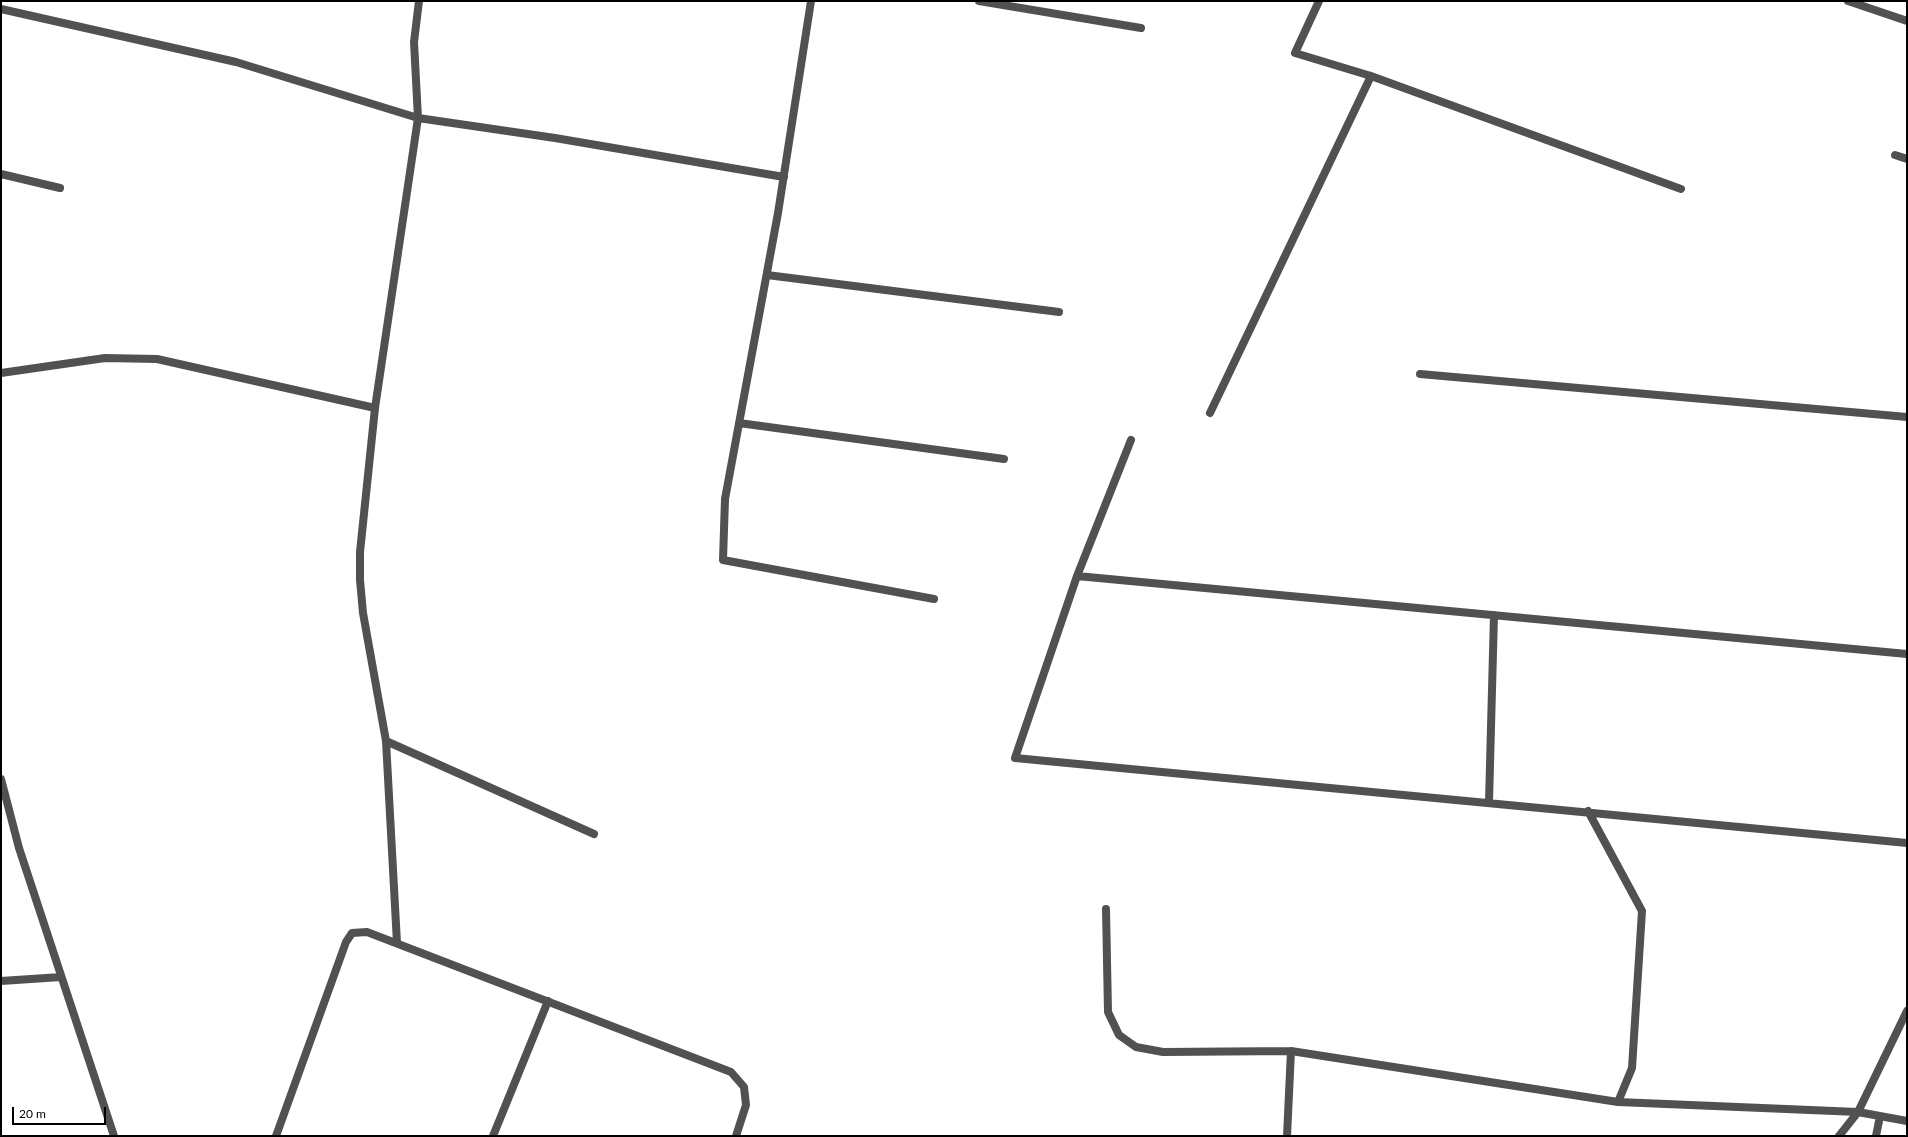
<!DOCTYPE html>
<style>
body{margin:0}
#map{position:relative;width:1908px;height:1137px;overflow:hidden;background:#fff;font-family:Lato,sans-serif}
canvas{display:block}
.frame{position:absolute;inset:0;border:2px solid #000;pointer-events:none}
.scale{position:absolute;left:12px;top:1107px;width:94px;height:18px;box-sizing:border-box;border:2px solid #000;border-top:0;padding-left:5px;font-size:12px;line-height:14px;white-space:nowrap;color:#000;-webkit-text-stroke:3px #fff;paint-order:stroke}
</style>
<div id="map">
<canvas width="1908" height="1137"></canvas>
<div class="frame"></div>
<div class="scale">20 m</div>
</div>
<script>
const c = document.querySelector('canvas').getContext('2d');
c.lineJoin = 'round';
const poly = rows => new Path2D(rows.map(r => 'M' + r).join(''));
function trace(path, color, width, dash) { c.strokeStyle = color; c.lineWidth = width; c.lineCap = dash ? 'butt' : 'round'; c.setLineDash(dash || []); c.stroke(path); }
trace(poly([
 [811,1,778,213,725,499,723,560,934,599],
 [979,1,1141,28],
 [1319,1,1295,53,1371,76,1681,189],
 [1848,1,1907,21],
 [1,9,236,62,418,118,555,138,784,177],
 [1895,155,1907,159],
 [1,174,60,188],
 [767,275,1059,312],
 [1,373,105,358,157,359,375,408,360,552,360,580,363,613,386,741,594,834],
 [1420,374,1907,417],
 [375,408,418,118,414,42,419,1],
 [1210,413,1371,76],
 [739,423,1004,459],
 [1131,440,1077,576,1015,758,1907,843],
 [1077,576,1907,654],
 [386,741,397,943],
 [1,779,19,848,114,1136],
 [1489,802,1494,615],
 [1588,811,1642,911,1632,1068,1618,1102,1858,1112,1907,1121],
 [1106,909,1108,1012,1119,1035,1136,1047,1163,1052,1291,1051,1618,1102],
 [1,981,61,977],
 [276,1136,346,942,352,933,367,932,731,1072,744,1087,746,1105,736,1136],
 [493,1136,548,1001],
 [1287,1136,1291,1051],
 [1876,1136,1880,1116]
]), '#515151', 8);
trace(poly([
 [1839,1136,1858,1112,1907,1011]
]), '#515151', 8);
</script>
